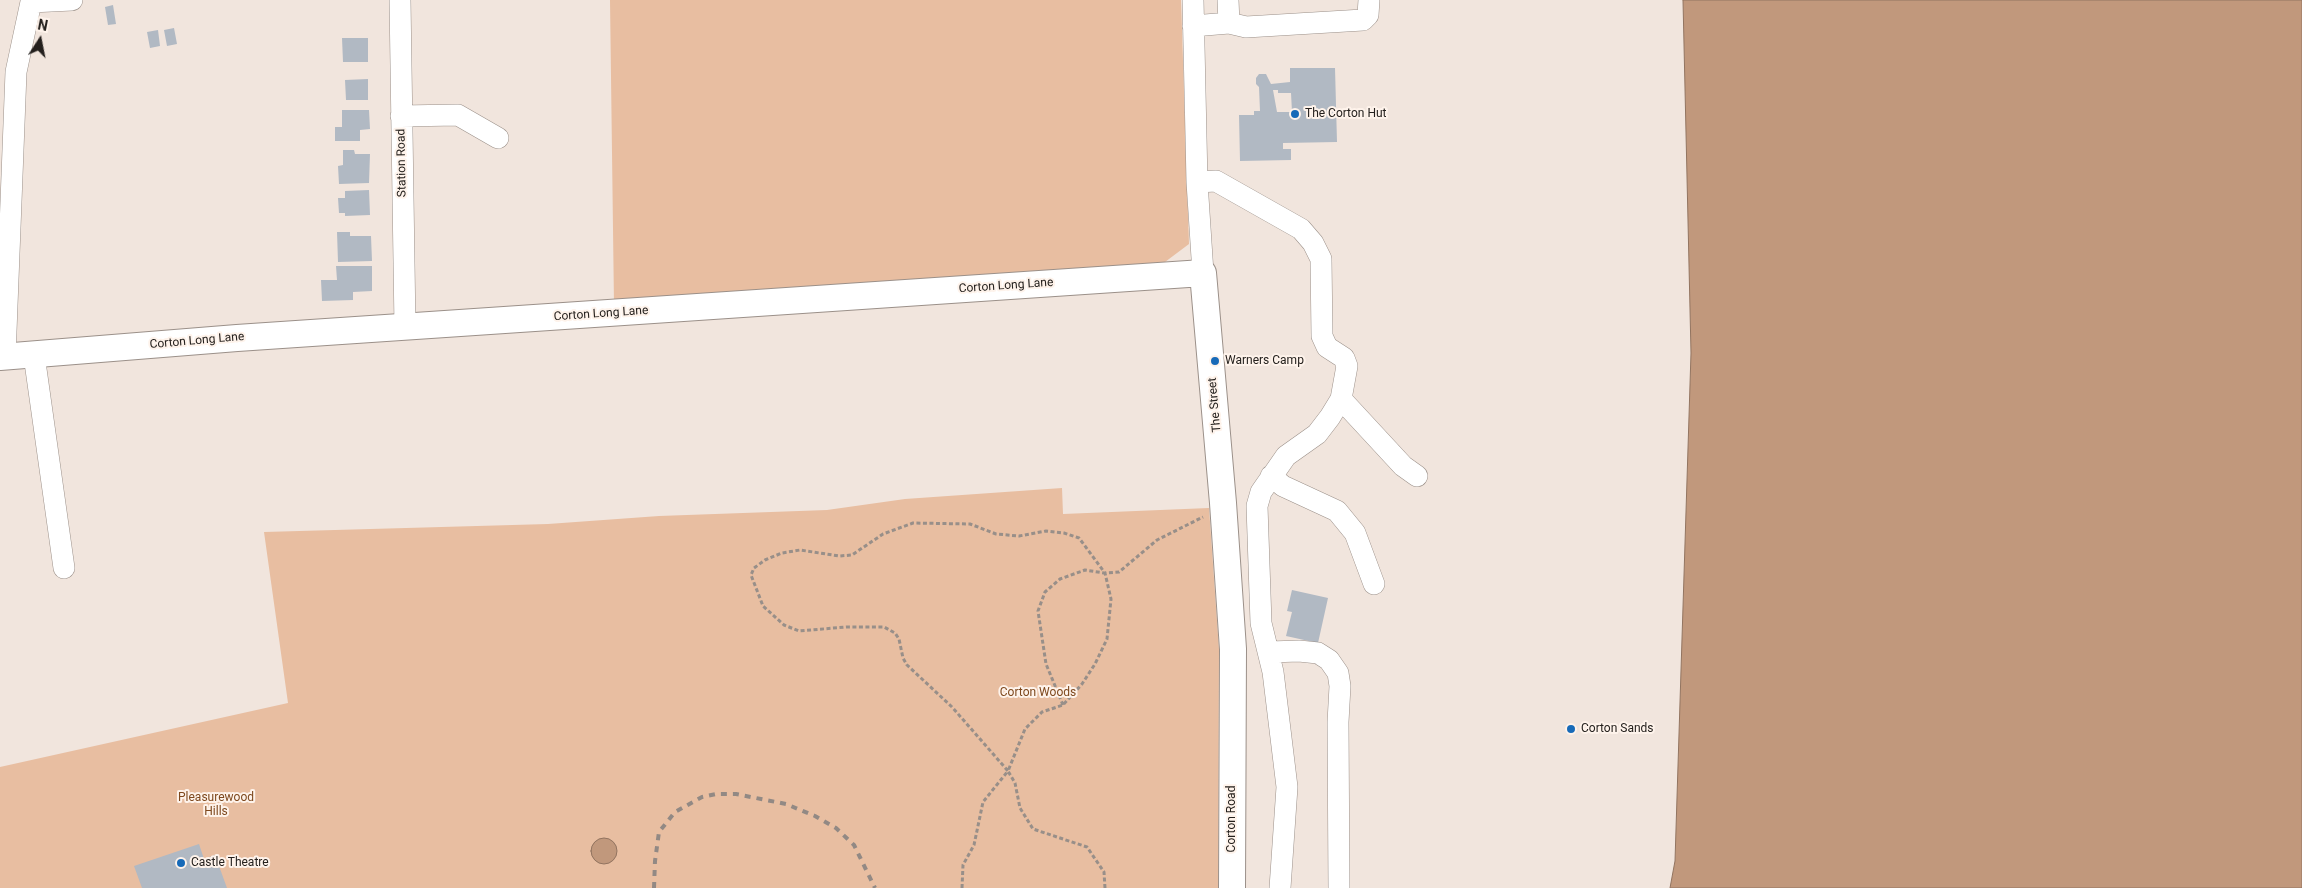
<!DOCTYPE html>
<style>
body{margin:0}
#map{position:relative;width:2302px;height:888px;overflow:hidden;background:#f1e5dd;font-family:Roboto,sans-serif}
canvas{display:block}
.north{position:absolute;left:15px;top:15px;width:50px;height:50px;-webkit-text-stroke:4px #fef3eb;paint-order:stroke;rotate:11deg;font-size:14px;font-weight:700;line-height:20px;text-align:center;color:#24201d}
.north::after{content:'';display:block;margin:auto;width:18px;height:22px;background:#24201d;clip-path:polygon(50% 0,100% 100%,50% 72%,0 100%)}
</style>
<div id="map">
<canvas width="2302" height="888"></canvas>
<div class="north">N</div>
</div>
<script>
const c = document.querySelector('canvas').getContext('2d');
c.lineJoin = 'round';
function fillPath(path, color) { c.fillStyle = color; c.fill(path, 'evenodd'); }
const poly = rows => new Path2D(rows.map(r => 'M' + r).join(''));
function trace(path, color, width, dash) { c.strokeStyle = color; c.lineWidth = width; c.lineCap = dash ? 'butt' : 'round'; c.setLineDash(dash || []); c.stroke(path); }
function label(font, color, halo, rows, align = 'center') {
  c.font = font + ' Roboto,sans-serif'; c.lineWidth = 4; c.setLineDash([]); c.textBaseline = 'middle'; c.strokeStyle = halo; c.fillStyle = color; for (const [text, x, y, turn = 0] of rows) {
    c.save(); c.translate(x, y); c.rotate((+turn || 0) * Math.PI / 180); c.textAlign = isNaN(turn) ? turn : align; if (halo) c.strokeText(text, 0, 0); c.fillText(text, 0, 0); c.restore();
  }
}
fillPath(poly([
 [610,0,1181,0,1189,244,1165,262,614,305],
 [1062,488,1063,514,1209,508,1219,649,1218,888,0,888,0,767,288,703,264,532,548,524,659,516,827,510,905,499]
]), '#e8bea1');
const water = poly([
 [1683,0,2302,0,2302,888,1670,888,1675,861,1691,353,1683,0],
 '591 851a13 13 0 1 1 26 0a13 13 0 1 1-26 0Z'
]);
fillPath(water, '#c1987c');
trace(water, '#927460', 1);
fillPath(poly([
 [113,5,116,24,108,25,105,7],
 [174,28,177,44,167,46,164,30],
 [158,30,160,46,150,48,147,32],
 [342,38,368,38,368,62,343,62],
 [1290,68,1335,68,1337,142,1283,143,1283,149,1291,149,1291,160,1240,161,1239,115,1254,115,1254,111,1260,111,1259,87,1256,84,1256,78,1259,74,1266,74,1271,84,1290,82],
 [1273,90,1278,90,1278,93,1291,93,1292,112,1277,112],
 [368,79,368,100,346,100,345,80],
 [342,110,369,110,370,129,360,130,360,141,335,141,335,127,342,127],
 [343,150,354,150,355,154,370,154,369,183,339,184,338,166,343,165],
 [369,190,370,215,345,216,345,213,339,213,338,198,345,198,345,191],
 [337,232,350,232,350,236,371,236,372,261,338,262],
 [336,266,372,266,372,291,353,292,353,300,322,301,321,280,337,280],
 [1292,590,1328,598,1318,643,1286,636,1292,612,1287,611],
 [199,844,204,859,215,855,227,888,142,888,134,866]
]), '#b1b9c3');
const minor = poly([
 [400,0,405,327],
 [1193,0,1197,182,1203,273],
 [1228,0,1229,23],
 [1193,26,1229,23,1246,27,1363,20,1368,15,1369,0],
 [401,116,458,115,498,138],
 [1197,182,1216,181,1301,229,1313,243,1321,259,1322,336,1327,347,1344,358,1347,366,1341,399,1330,417,1317,434,1286,456,1261,492,1257,506,1261,623,1273,672,1287,787,1280,888],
 [34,355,64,568],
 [5,357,16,72,31,2,72,0],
 [1341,399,1403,466,1417,476],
 [1271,476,1283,486,1337,511,1355,533,1374,584],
 [1270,652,1299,651,1318,653,1329,660,1338,673,1340,686,1338,722,1339,888]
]);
const major = poly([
 [0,357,237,338,1203,273,1223,503,1233,649,1232,888]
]);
trace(minor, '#9b9089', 22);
trace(major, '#9b9089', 28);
trace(poly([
 [1063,705,1046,664,1038,611,1045,592,1060,579,1085,570,1104,573],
 [962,888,963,865,974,845,983,802,1008,771,952,707,907,665,903,658,899,639,895,633,884,627,846,627,799,631,784,625,763,606,751,575,754,568,765,560,782,553,800,550,839,556,852,555,883,534,913,523,970,524,996,534,1019,536,1046,531,1064,533,1079,538,1105,573],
 [1105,888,1104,872,1087,847,1033,829,1020,808,1015,783,1008,771,1025,729,1042,712,1063,705,1082,684,1095,664,1107,639,1111,599,1105,573,1119,572,1157,540,1203,517]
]), '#988f89', 3, [4, 2.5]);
trace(minor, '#fff', 21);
trace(major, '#fff', 26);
trace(poly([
 [654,888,655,861,659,832,675,812,702,797,716,794,736,794,786,804,815,816,836,828,854,845,875,888]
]), '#928984', 4, [6, 6]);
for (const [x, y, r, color] of [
 [1295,114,5,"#176ab8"],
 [1215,361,5,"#176ab8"],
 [1571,729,5,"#176ab8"],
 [181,863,5,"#176ab8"]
]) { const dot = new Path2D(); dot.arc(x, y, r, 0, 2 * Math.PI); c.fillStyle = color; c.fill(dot); trace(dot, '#fef3eb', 2); }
label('12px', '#24201d', '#fef3eb', [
 ["The Corton Hut",1305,114],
 ["Warners Camp",1225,361],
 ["Corton Sands",1581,729],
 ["Castle Theatre",191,863]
], 'left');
label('12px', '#24201d', '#fef3eb', [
 ["Station Road",402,163,-91],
 ["Corton Long Lane",1006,286,-4],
 ["Corton Long Lane",601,314,-4],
 ["Corton Long Lane",197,341,-5],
 ["The Street",1215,405,-95],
 ["Corton Road",1232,819,-90]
]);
label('12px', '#7e481d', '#fef3eb', [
 ["Corton Woods",1038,693],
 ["Pleasurewood",216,798],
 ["Hills",216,812]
]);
</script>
